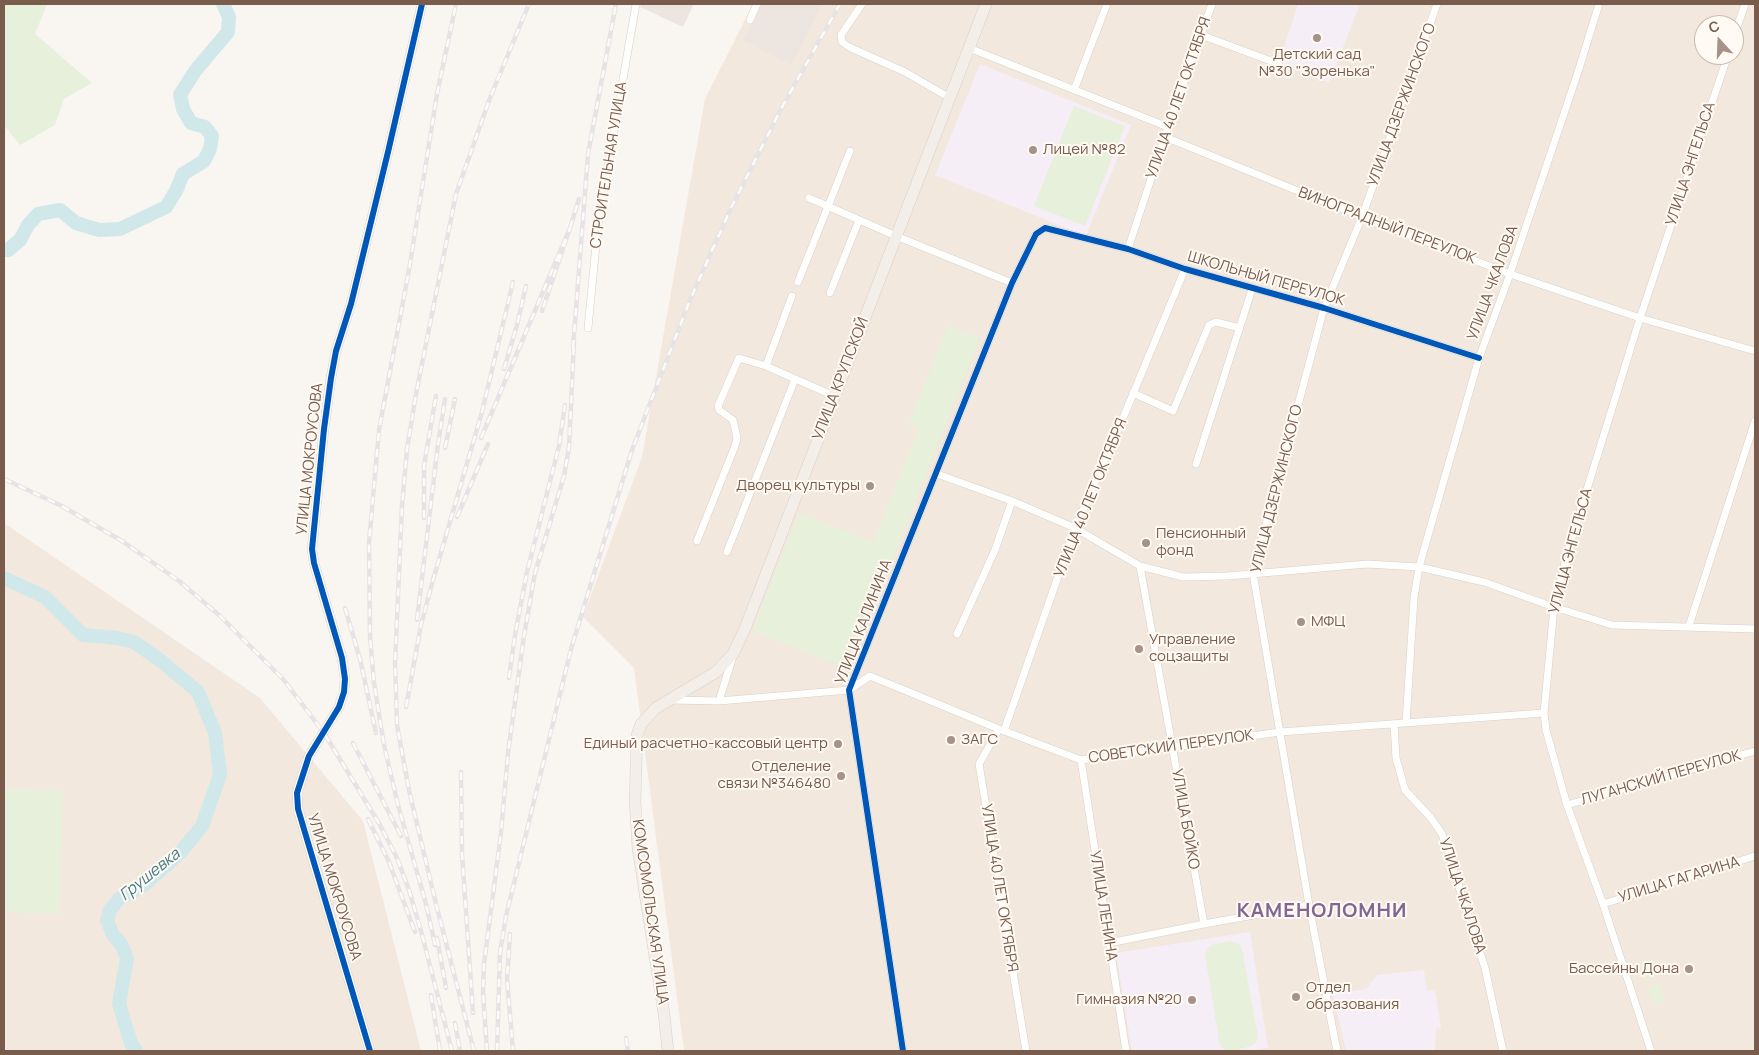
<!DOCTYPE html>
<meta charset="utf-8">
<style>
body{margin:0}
#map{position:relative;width:1759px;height:1055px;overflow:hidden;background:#f9f5f0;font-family:Manrope,sans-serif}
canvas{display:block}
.frame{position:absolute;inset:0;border:5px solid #7a5c4d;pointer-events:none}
.north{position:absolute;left:1694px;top:15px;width:50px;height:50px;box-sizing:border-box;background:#fffaf3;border:1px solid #cabbb1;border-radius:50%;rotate:340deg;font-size:14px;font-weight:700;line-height:20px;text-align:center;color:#7a5c4d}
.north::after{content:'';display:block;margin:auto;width:18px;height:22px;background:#a69286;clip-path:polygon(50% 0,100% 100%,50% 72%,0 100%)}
</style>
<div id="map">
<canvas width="1759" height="1055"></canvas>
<div class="frame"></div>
<div class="north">С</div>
</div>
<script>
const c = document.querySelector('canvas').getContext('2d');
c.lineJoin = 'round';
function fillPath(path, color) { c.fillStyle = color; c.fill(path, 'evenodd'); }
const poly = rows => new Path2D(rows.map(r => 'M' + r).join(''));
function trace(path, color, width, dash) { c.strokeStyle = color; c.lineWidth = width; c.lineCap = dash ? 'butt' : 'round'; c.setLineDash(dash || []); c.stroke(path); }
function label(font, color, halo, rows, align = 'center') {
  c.font = font + ' Manrope,sans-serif'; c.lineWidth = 4; c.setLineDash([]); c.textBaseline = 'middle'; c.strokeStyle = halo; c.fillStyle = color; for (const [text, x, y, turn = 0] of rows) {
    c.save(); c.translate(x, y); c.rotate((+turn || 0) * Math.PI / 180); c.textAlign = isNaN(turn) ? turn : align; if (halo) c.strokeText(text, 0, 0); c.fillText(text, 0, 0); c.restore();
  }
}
fillPath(poly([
 [753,4,1755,4,1755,1051,684,1051,634,668,583,617,642,457,705,99],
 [1704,25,1734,25,1734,55,1704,55],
 [4,523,260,698,363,821,421,1051,4,1051]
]), '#f2e8de');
fillPath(poly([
 [641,4,694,4,683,27,640,7],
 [762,4,822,4,791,65,743,40]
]), '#ede5e0');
fillPath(poly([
 [1298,4,1360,4,1329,83,1284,64,1280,59],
 [980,64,1131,125,1086,236,935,175],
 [1250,932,1268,1048,1246,1051,1132,1051,1116,953],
 [1424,970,1427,991,1435,990,1441,1028,1436,1029,1435,1051,1346,1051,1333,994,1366,989,1377,975]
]), '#f6eef6');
fillPath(poly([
 [4,4,47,4,35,34,92,83,64,99,55,125,20,145,4,125],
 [1074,106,1125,126,1085,226,1034,206],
 [948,325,980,338,849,669,752,631,799,513,873,542,919,427,909,423],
 [4,789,63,791,59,914,4,912],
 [1231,941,1239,944,1242,949,1258,1037,1256,1042,1251,1046,1233,1051,1226,1050,1221,1046,1219,1041,1205,955,1207,949,1211,945],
 [1651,959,1657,975,1645,980,1639,963],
 [1659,983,1665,1000,1653,1004,1647,987]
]), '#e7f0db');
trace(poly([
 [4,250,8,250,20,240,28,225,38,214,60,210,76,223,99,230,120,229,166,207,176,191,183,174,204,161,210,149,212,136,205,127,191,123,183,109,180,95,195,71,228,32,229,17,223,4],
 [4,578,45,597,83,635,117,638,134,642,161,661,198,692,215,733,220,775,202,826,180,853,144,885,119,899,110,910,107,920,113,935,121,944,127,958,119,1004,131,1043,136,1051]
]), '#d0e8ea', 14);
const minor = poly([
 [862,4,841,35,842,42,849,47,905,72,950,98],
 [750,20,757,4],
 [1201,35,1279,64],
 [1734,36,1745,4],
 [969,48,1168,127],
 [1074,90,1107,4],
 [1165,137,1362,217,1510,274,1640,318,1755,351],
 [809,198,896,236,1012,283],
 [1128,249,1168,127,1212,4],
 [798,282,850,151],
 [830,293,859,220],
 [588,328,598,224,636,4],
 [766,366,792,296],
 [1133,393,1173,411,1209,325,1216,322,1240,328],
 [1196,464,1252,289],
 [937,474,1012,501,1075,528,1140,566,1183,577,1228,576,1367,564,1419,567,1484,582,1554,607,1612,625,1755,629],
 [697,541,735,446,737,438,733,420,719,410,718,406,739,358,766,366,834,396],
 [727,552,795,379],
 [1140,566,1204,924],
 [1689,626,1755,421],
 [957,634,995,550,1012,501],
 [671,700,719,701,849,690,870,676,999,729,1081,760,1280,732,1544,713],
 [719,701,733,656],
 [1406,723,1414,598,1419,567,1479,358,1510,274,1578,72,1599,4],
 [1394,724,1396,758,1405,790,1431,818,1442,834,1485,968,1503,1051],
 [999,729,979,764,1026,1051],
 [1004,731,1075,528,1113,442,1185,269],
 [1081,760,1126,1051],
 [1567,805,1755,751],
 [1603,904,1755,856],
 [1109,943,1204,924,1309,905],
 [903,1051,849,690,1012,283,1036,234,1045,228,1128,249,1185,269,1324,308,1479,358],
 [1337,1051,1309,905,1253,573,1324,308,1362,217,1437,4],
 [1651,1051,1603,904,1567,805,1546,730,1544,713,1554,607,1567,554,1640,318,1728,55]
]);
const tertiary = poly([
 [370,1051,298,809,297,793,309,756,339,707,344,692,345,679,342,658,314,563,312,549,324,429,331,378,336,351,351,304,388,152,422,4]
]);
const primary = poly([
 [668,1051,664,1014,638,849,635,800,637,735,641,724,656,708,716,672,733,654,746,626,986,4]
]);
trace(minor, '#d7d1cb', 8);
trace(tertiary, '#d7d1cb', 10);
trace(primary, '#dad1cc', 12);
trace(minor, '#fefefd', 7);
trace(tertiary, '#fefefd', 9);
trace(primary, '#f3eee8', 11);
const rail = poly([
 [570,228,579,199],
 [573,348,588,154,616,4],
 [504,369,517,325,526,286],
 [481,438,570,228,542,311],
 [445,448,455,399],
 [4,479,60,505,122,541,179,581,219,615,283,679,324,733,380,825,397,858,409,890,421,931,452,1051],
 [457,517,488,444],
 [424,518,424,466,436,396],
 [345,608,360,659,376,733],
 [417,620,438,444,445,399],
 [509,678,515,635,527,572,559,446,565,405],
 [406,707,421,625,433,580,482,412,513,282],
 [353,743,401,836],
 [461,772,462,854,473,1013],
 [368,819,389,862,415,932],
 [510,934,507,979,513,1051],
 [437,938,446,988],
 [435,945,426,904,398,805,384,745,374,683,370,636,369,543,379,430,409,270,437,94,456,4],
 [431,995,440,1051],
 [455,1023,460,1051],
 [626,1038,628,1051],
 [474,1051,436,904,409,790,397,725,395,663,402,506,407,449,416,394,456,194,490,98,529,4],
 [487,1051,483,992,484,964,501,833,508,753,524,636,535,573,564,476,569,447,574,342],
 [497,1051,500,953,506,916,571,649,632,450,690,300,731,208,781,109,840,4]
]);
trace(rail, '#e6e3e7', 4.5);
trace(rail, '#fffaf3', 2.5, [8]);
trace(poly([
 [370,1051,298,809,297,793,309,756,339,707,344,692,345,679,342,658,314,563,312,549,324,429,331,378,336,351,351,304,388,152,422,4],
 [903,1051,849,690,1012,283,1036,234,1045,228,1128,249,1185,269,1324,308,1479,358]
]), '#0057b8', 6);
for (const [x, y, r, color] of [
 [1317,38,5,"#a69286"],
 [1033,150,5,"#a69286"],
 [870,486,5,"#a69286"],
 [1146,543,5,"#a69286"],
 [1301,622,5,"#a69286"],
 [1139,649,5,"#a69286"],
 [951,740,5,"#a69286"],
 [838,744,5,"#a69286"],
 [841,776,5,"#a69286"],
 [1689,969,5,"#a69286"],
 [1296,997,5,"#a69286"],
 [1192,1000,5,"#a69286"]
]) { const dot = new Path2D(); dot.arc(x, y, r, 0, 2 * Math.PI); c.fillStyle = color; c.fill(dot); trace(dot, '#fffaf3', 2); }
label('15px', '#7a5c4d', '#fffaf3', [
 ["Детский сад",1317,55,"center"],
 ["№30 \"Зоренька\"",1317,72,"center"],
 ["Лицей №82",1043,150],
 ["Дворец культуры",860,486,"right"],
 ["Пенсионный",1156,534],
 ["фонд",1156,551],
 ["МФЦ",1311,622],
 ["Управление",1149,640],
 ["соцзащиты",1149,657],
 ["ЗАГС",961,740],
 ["Единый расчетно-кассовый центр",828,744,"right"],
 ["Отделение",831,767,"right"],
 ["связи №346480",831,784,"right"],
 ["Бассейны Дона",1679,969,"right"],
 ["Отдел",1306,988],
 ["образования",1306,1005],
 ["Гимназия №20",1182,1000,"right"]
], 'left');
label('15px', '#7a5c4d', '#fffaf3', [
 ["УЛИЦА 40 ЛЕТ ОКТЯБРЯ",1179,98,-71],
 ["УЛИЦА ДЗЕРЖИНСКОГО",1402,105,-70],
 ["УЛИЦА ЭНГЕЛЬСА",1691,164,-72],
 ["СТРОИТЕЛЬНАЯ УЛИЦА",609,165,-81],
 ["ВИНОГРАДНЫЙ ПЕРЕУЛОК",1387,226,21],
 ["ШКОЛЬНЫЙ ПЕРЕУЛОК",1266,279,16],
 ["УЛИЦА ЧКАЛОВА",1493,283,-70],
 ["УЛИЦА КРУПСКОЙ",841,379,-69],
 ["УЛИЦА МОКРОУСОВА",310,459,-84],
 ["УЛИЦА ДЗЕРЖИНСКОГО",1277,489,-76],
 ["УЛИЦА 40 ЛЕТ ОКТЯБРЯ",1091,498,-68],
 ["УЛИЦА ЭНГЕЛЬСА",1571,551,-75],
 ["УЛИЦА КАЛИНИНА",864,622,-69],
 ["СОВЕТСКИЙ ПЕРЕУЛОК",1171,747,-8],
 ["ЛУГАНСКИЙ ПЕРЕУЛОК",1661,778,-16],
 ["УЛИЦА БОЙКО",1185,819,80],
 ["УЛИЦА ГАГАРИНА",1679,880,-17],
 ["УЛИЦА МОКРОУСОВА",334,887,73],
 ["УЛИЦА 40 ЛЕТ ОКТЯБРЯ",999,888,81],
 ["УЛИЦА ЧКАЛОВА",1462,896,72],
 ["УЛИЦА ЛЕНИНА",1103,906,81],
 ["КОМСОМОЛЬСКАЯ УЛИЦА",650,912,82]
]);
label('italic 16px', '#437c86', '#fffaf3', [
 ["Грушевка",150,875,-39]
]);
c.letterSpacing = '1px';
label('bold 20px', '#846695', '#fffaf3', [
 ["КАМЕНОЛОМНИ",1322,911]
]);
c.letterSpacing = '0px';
</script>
